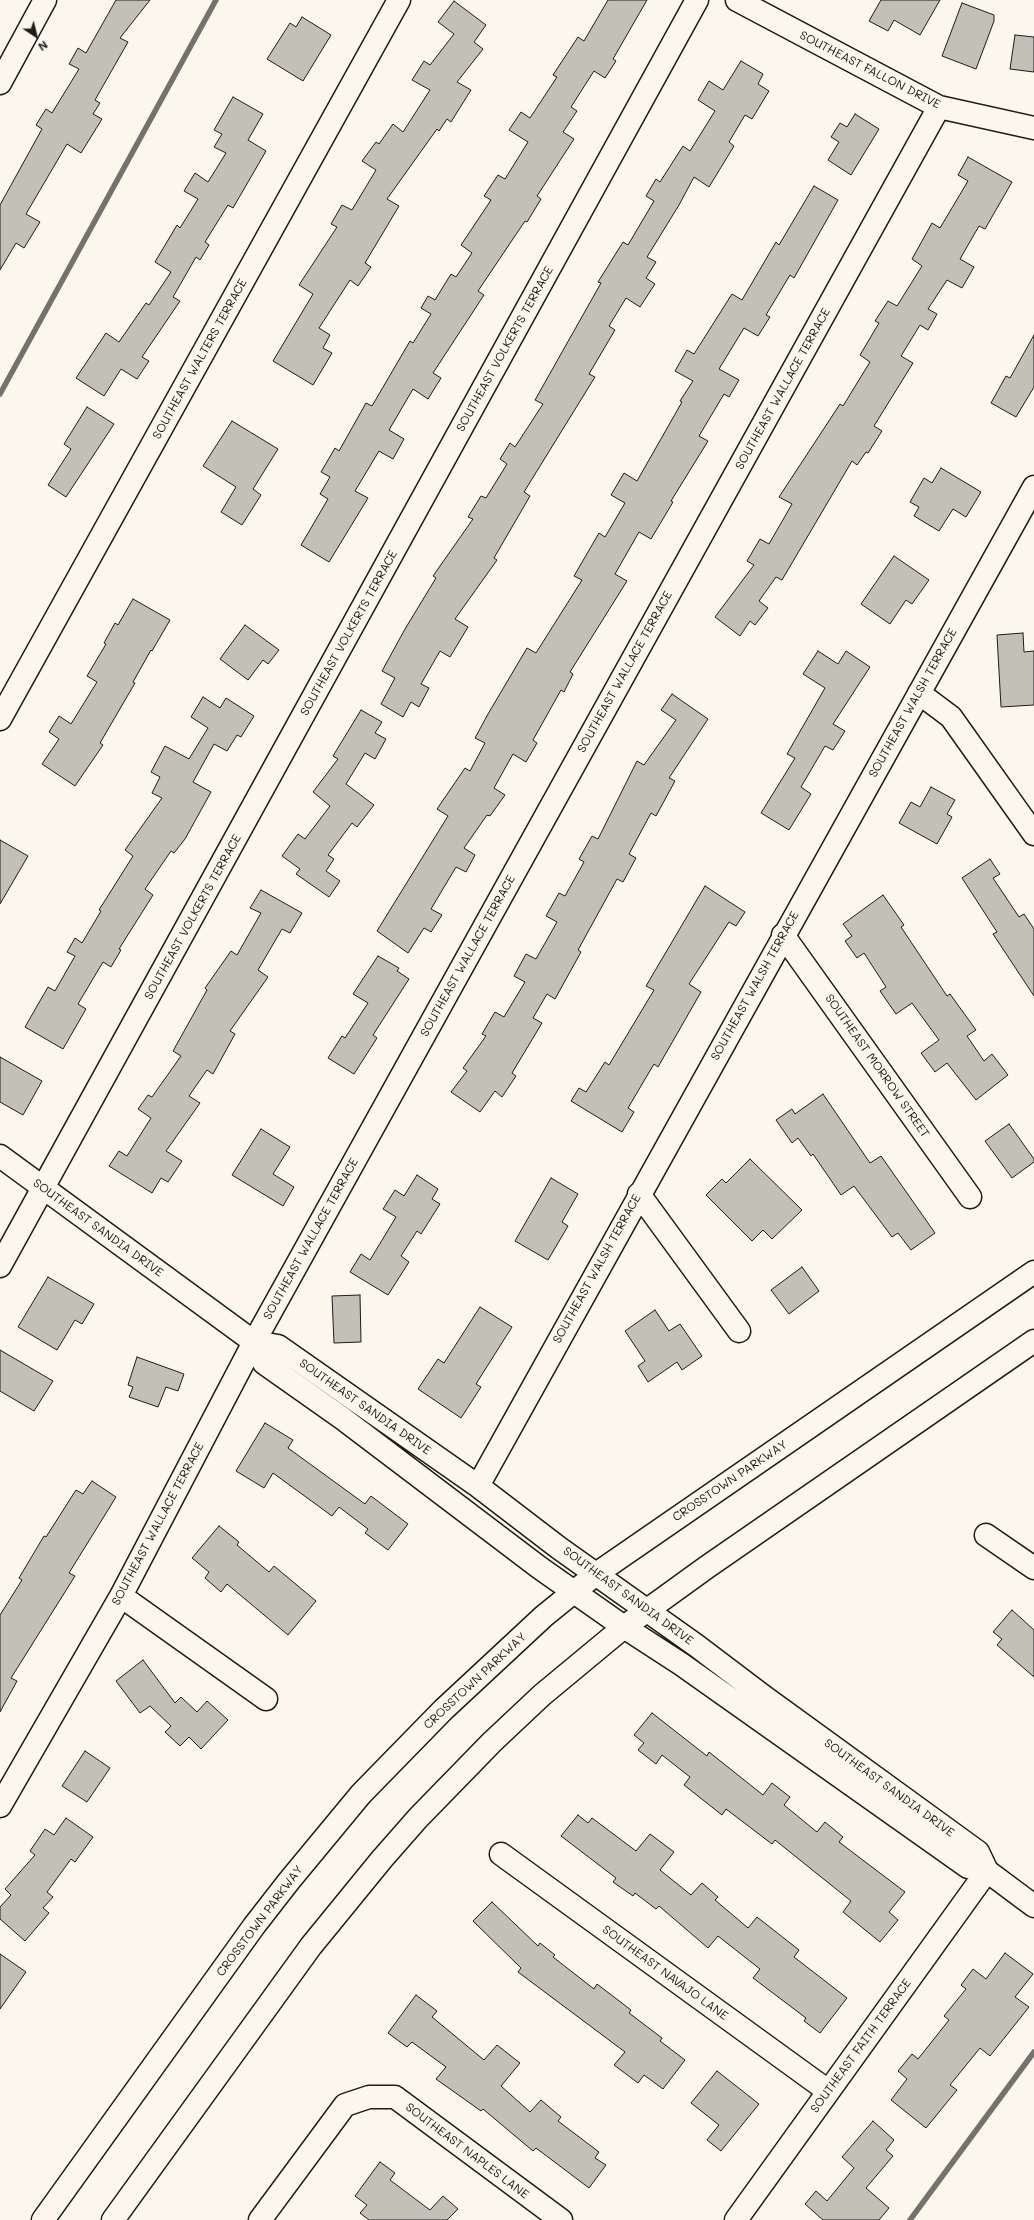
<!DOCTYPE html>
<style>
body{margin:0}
#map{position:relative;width:1034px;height:2220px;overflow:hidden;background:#fbf7ec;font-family:Mali,sans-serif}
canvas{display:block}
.north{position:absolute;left:16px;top:16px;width:40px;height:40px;-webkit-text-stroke:3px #fbf7ec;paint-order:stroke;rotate:145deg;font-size:11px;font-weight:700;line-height:16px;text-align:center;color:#1c1c1c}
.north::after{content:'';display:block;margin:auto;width:14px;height:18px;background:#1c1c1c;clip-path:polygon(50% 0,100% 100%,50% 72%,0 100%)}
</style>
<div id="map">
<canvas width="1034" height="2220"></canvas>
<div class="north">N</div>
</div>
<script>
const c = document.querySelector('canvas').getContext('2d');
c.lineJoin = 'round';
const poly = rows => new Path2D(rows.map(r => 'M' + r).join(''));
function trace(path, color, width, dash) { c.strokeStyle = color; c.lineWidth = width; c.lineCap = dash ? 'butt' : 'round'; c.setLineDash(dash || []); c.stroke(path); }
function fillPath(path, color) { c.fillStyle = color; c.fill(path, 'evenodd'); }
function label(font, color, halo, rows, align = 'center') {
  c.font = font + ' Mali,sans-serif'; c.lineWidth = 3; c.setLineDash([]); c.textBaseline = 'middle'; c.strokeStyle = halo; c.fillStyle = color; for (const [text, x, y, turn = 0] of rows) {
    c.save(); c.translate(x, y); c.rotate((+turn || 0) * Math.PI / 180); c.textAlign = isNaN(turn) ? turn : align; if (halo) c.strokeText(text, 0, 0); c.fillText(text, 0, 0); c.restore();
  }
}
trace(poly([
 [0,394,216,0],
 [910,2220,1034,2052]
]), '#74726e', 5.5);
const building = poly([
 [116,0,150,0,120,38,128,42,95,100,100,103,93,114,102,119,81,153,67,144,26,214,40,222,24,248,16,243,0,270,0,205,42,129,36,125,46,109,52,113,79,69,69,64,78,48,86,53,116,0],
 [608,0,647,0,613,59,616,61,605,78,594,71,571,107,577,111,563,132,574,139,537,196,541,199,527,222,525,221,478,291,484,295,433,373,441,378,428,399,413,389,389,430,404,439,393,459,379,451,355,491,368,498,329,562,301,545,328,499,320,494,330,477,321,472,335,448,339,451,366,403,372,406,410,341,413,343,431,314,421,308,428,296,435,300,451,274,456,277,472,253,461,245,491,200,484,196,498,175,505,179,528,142,509,130,521,112,530,118,557,77,553,75,578,37,584,41,608,0],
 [881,0,940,0,920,35,894,20,888,31,869,21,881,0],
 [454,1,486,25,474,42,483,49,457,82,471,90,451,122,447,119,439,131,437,129,387,199,399,206,365,263,371,267,358,286,350,280,319,328,330,335,323,348,332,353,313,385,273,361,313,294,299,285,337,227,331,224,342,205,352,210,376,170,362,161,376,142,379,144,393,124,403,132,430,90,412,80,424,61,430,65,454,34,438,22,454,1],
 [962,3,994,15,994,21,976,69,942,56,962,3],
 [302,17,331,35,303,81,267,59,290,23,296,27,302,17],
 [1015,35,1034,37,1034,72,1010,69,1015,35],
 [741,61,763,74,758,84,769,91,752,119,745,115,729,142,734,146,709,187,694,177,679,205,647,257,656,262,646,278,655,284,640,307,626,298,609,326,615,330,589,374,595,377,524,492,530,496,494,558,497,560,455,619,468,627,450,657,440,651,421,684,429,688,419,707,411,702,403,717,381,704,395,678,382,671,405,629,436,578,433,576,473,519,468,517,481,496,486,498,507,464,500,459,510,443,515,447,543,404,535,400,601,283,598,282,623,242,628,245,654,201,646,196,656,179,660,182,683,146,690,151,715,111,698,100,709,81,723,90,741,61],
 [233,97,263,114,248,140,266,151,233,208,228,205,205,242,209,245,200,260,196,257,173,297,180,301,142,357,149,361,137,379,121,369,104,396,76,378,106,333,119,342,146,303,149,305,171,272,155,262,177,225,180,228,198,199,184,191,195,173,208,182,226,153,214,147,222,134,214,130,233,97],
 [855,114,879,129,851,175,828,160,839,142,831,137,840,123,847,127,855,114],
 [968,157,1012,182,985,229,979,226,960,259,974,267,962,288,947,280,928,309,937,314,928,330,920,325,901,356,913,363,874,426,882,431,868,453,866,452,857,465,852,461,782,580,776,577,759,601,768,608,755,625,750,621,740,636,715,617,754,565,747,561,760,539,769,544,792,504,779,497,840,404,843,406,870,362,860,355,879,323,875,321,888,301,897,306,922,266,912,259,932,223,940,228,968,181,958,175,968,157],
 [814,186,838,200,794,278,790,275,766,315,770,317,758,336,744,328,719,369,739,380,729,397,724,394,699,436,708,441,671,501,673,502,651,539,639,532,615,574,627,581,570,672,573,674,564,692,561,690,533,740,537,743,526,762,513,754,494,788,505,795,490,816,487,815,464,848,475,855,466,872,456,867,431,909,442,915,431,932,424,928,408,953,377,931,448,816,437,809,465,768,470,771,485,743,475,738,488,714,527,648,536,653,582,580,574,576,599,533,605,537,625,503,611,495,624,473,637,481,682,402,680,401,693,381,675,371,687,350,694,354,732,294,742,300,776,242,779,245,814,186],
 [1034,335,1034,387,1016,417,991,403,1006,376,1010,378,1034,335],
 [87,407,114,424,66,497,48,485,71,449,64,444,87,407],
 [232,421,278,449,253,489,261,495,242,525,221,512,236,487,203,466,232,421],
 [941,468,981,492,966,517,953,509,939,531,914,516,919,507,910,502,924,478,932,483,941,468],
 [894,556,929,580,912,604,906,600,890,624,861,604,894,556],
 [133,599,170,620,152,651,151,650,133,682,135,683,100,743,103,745,75,786,42,764,59,739,49,732,59,716,71,724,97,682,87,676,106,644,104,643,115,623,118,625,133,599],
 [245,625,279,650,268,664,263,660,248,680,220,659,245,625],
 [1023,633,1024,652,1034,651,1034,705,1001,707,997,635,1023,633],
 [818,651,838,664,846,651,870,667,833,724,845,731,833,750,825,746,801,787,811,794,789,830,761,813,795,758,787,754,825,688,803,674,818,651],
 [672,694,708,719,669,778,675,781,656,816,651,813,629,854,636,858,623,882,617,879,578,950,581,952,555,999,547,994,533,1018,542,1023,512,1073,516,1076,502,1097,495,1091,480,1112,451,1092,467,1071,463,1068,486,1036,482,1034,495,1012,504,1017,525,982,514,976,526,954,536,959,557,922,546,916,559,893,565,896,584,862,579,859,592,836,598,839,637,761,644,765,676,720,661,710,672,694],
 [203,697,220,708,226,698,254,716,241,737,237,735,227,751,214,744,193,782,211,792,185,839,174,853,171,851,145,889,153,895,119,949,121,950,111,967,103,962,78,1004,86,1009,63,1049,25,1027,48,987,55,991,75,956,67,952,75,938,82,943,101,911,99,910,133,856,125,850,162,798,152,793,160,777,151,772,165,746,189,759,208,728,191,717,203,697],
 [361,710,382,722,375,733,386,739,375,759,365,753,346,784,374,805,357,827,352,823,328,855,334,859,326,871,340,881,329,897,296,874,300,869,282,856,298,834,305,839,330,806,313,792,338,759,333,756,361,710],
 [931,787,955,800,947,814,952,817,937,844,899,823,911,802,920,807,931,787],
 [0,840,28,856,0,904,0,840],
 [990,859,1000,874,993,878,1019,917,1024,914,1034,929,1034,996,993,934,997,932,962,878,990,859],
 [705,886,745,912,736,926,729,922,689,984,701,992,658,1067,654,1064,628,1108,634,1112,622,1132,571,1101,579,1088,586,1092,605,1062,609,1065,654,990,646,986,705,886],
 [261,890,302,913,290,933,282,929,258,970,268,977,230,1031,235,1034,213,1074,207,1070,189,1096,200,1103,166,1151,182,1161,168,1182,161,1178,152,1193,109,1166,119,1151,127,1156,151,1118,138,1109,148,1095,152,1097,181,1056,173,1051,207,990,205,988,231,951,237,955,261,913,250,908,261,890],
 [883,895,904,925,901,927,947,996,950,994,976,1030,967,1036,984,1061,992,1054,1008,1075,976,1100,947,1063,935,1072,921,1053,939,1040,912,1003,896,1014,880,991,886,987,864,953,857,958,845,941,852,936,843,924,883,895],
 [378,956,399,968,397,971,409,979,373,1035,377,1038,354,1074,328,1058,342,1036,345,1038,368,1003,353,994,378,956],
 [0,1057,42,1081,23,1115,0,1102,0,1057],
 [823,1094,870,1163,881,1156,935,1233,911,1250,898,1233,892,1237,854,1186,841,1195,813,1154,811,1156,798,1138,792,1143,776,1120,792,1109,795,1114,823,1094],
 [1009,1124,1034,1159,1034,1162,1012,1178,985,1141,1009,1124],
 [261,1129,290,1147,273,1174,294,1187,283,1206,232,1175,261,1129],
 [750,1159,802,1210,772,1239,763,1230,752,1241,706,1195,722,1179,726,1183,750,1159],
 [417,1175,438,1189,432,1199,440,1204,421,1234,417,1231,401,1256,409,1262,388,1295,350,1272,361,1254,370,1260,396,1217,383,1209,395,1190,404,1196,417,1175],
 [551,1178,578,1194,562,1222,568,1226,548,1260,515,1241,551,1178],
 [802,1267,819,1291,789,1314,771,1290,802,1267],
 [48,1277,94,1304,82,1324,75,1320,57,1350,18,1327,48,1277],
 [360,1295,361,1342,334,1343,332,1296,360,1295],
 [480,1307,512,1327,476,1384,481,1387,461,1418,418,1389,438,1359,444,1363,480,1307],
 [655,1310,669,1331,680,1324,702,1356,682,1370,677,1362,648,1382,638,1366,645,1361,625,1331,655,1310],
 [0,1350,53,1381,34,1411,0,1391,0,1350],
 [137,1357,184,1374,178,1391,166,1387,158,1407,129,1397,133,1387,128,1385,137,1357],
 [265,1423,293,1440,288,1448,365,1504,371,1496,408,1524,388,1550,365,1533,368,1529,339,1507,332,1516,273,1473,264,1488,236,1471,265,1423],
 [92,1481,116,1497,69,1573,75,1576,11,1678,17,1681,0,1712,0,1615,22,1580,19,1578,44,1536,46,1537,76,1490,83,1494,92,1481],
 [219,1526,239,1542,237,1545,269,1572,274,1566,316,1601,288,1635,227,1584,221,1592,205,1578,209,1572,192,1558,219,1526],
 [1012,1610,1034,1630,1034,1677,997,1645,1002,1639,993,1632,1012,1610],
 [143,1660,175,1703,181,1697,197,1712,207,1701,228,1720,201,1749,189,1737,180,1746,165,1732,171,1726,150,1706,140,1713,116,1681,143,1660],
 [652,1713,707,1756,709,1752,763,1795,772,1783,790,1797,784,1805,817,1832,825,1822,843,1837,839,1842,905,1892,889,1912,898,1920,880,1942,843,1912,851,1901,775,1840,772,1844,726,1809,722,1815,684,1785,690,1777,662,1755,656,1764,638,1750,644,1743,634,1735,652,1713],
 [85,1751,110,1768,87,1802,62,1786,85,1751],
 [578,1815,588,1823,592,1818,636,1851,650,1834,674,1852,660,1870,691,1895,702,1883,718,1897,715,1900,748,1928,757,1917,799,1950,794,1957,847,1998,820,2033,804,2021,806,2018,753,1978,760,1969,718,1936,708,1948,659,1906,656,1909,635,1893,633,1896,613,1882,616,1878,561,1836,578,1815],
 [66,1818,93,1837,75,1862,71,1859,47,1892,53,1897,43,1908,49,1913,25,1941,0,1919,0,1907,11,1895,5,1889,35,1855,30,1851,45,1829,54,1835,66,1818],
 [492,1902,538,1946,540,1943,555,1955,553,1957,594,1989,597,1984,631,2010,629,2013,662,2038,660,2041,685,2060,663,2089,644,2075,638,2083,614,2065,625,2052,518,1972,521,1968,473,1921,492,1902],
 [1005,1953,1033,1974,1015,1997,1029,2007,990,2056,980,2048,950,2085,957,2090,926,2128,891,2100,907,2079,898,2071,912,2054,918,2059,949,2020,944,2016,966,1989,961,1985,973,1969,986,1979,1005,1953],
 [0,1954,26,1972,0,2009,0,1954],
 [416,1995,437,2011,432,2017,484,2060,497,2045,520,2063,501,2086,530,2112,541,2100,561,2117,558,2121,599,2152,595,2158,606,2165,589,2188,536,2148,533,2151,483,2109,481,2111,436,2079,446,2067,412,2042,407,2047,388,2033,416,1995],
 [717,2071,759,2104,721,2151,707,2140,719,2125,691,2103,717,2071],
 [873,2121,894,2140,886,2150,893,2156,866,2188,889,2208,879,2220,823,2220,805,2204,816,2191,827,2201,854,2168,842,2157,873,2121],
 [380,2162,395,2173,390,2180,430,2210,443,2196,458,2209,447,2220,369,2220,360,2213,367,2205,355,2196,380,2162]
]);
fillPath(building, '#c3c0b8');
trace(building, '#1c1c1c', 1);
const minor = poly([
 [737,0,939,107,1034,128],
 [0,83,45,0],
 [919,693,951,717,1034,834],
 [0,719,399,0],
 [783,935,970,1197],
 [0,1156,254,1342,264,1363,342,1418,540,1568,624,1627,681,1664,968,1867,987,1871,1034,1906],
 [639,1194,739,1331],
 [0,1266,697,0],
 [254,1342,278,1346,478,1486,559,1548,697,1646,763,1696,978,1852,987,1871],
 [478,1486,1034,487],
 [986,1535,1034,1568],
 [121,1596,266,1699],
 [0,1806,121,1596,254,1342,939,107],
 [501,1854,828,2091],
 [260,2220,345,2105,369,2097,395,2097,561,2220],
 [736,2220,987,1871]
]);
const major = poly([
 [43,2220,254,1926,289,1881,361,1794,443,1710,544,1616,596,1574,1034,1272],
 [113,2220,311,1946,382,1859,418,1818,492,1742,542,1695,624,1627,707,1567,1034,1341]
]);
trace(minor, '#1c1c1c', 25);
trace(major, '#1c1c1c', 25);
trace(minor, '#fbf7ec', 22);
trace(major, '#fbf7ec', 22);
label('12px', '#1c1c1c', '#fbf7ec', [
 ["SOUTHEAST FALLON DRIVE",870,70,27],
 ["SOUTHEAST VOLKERTS TERRACE",505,349,-61],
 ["SOUTHEAST WALTERS TERRACE",200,359,-61],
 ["SOUTHEAST WALLACE TERRACE",783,389,-61],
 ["SOUTHEAST VOLKERTS TERRACE",349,633,-61],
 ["SOUTHEAST WALLACE TERRACE",625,672,-61],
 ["SOUTHEAST WALSH TERRACE",913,703,-61],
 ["SOUTHEAST VOLKERTS TERRACE",193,917,-61],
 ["SOUTHEAST WALLACE TERRACE",468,956,-61],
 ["SOUTHEAST WALSH TERRACE",755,986,-61],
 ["SOUTHEAST MORROW STREET",877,1066,55],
 ["SOUTHEAST SANDIA DRIVE",98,1228,36],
 ["SOUTHEAST WALLACE TERRACE",311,1239,-61],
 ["SOUTHEAST WALSH TERRACE",597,1269,-61],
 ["SOUTHEAST SANDIA DRIVE",365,1407,35],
 ["CROSSTOWN PARKWAY",730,1481,-34],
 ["SOUTHEAST WALLACE TERRACE",158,1524,-62],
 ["SOUTHEAST SANDIA DRIVE",628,1596,36],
 ["CROSSTOWN PARKWAY",475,1681,-43],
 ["SOUTHEAST SANDIA DRIVE",889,1788,36],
 ["CROSSTOWN PARKWAY",260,1921,-53],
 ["SOUTHEAST NAVAJO LANE",665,1973,36],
 ["SOUTHEAST FAITH TERRACE",861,2046,-54],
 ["SOUTHEAST NAPLES LANE",467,2151,37]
]);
</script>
